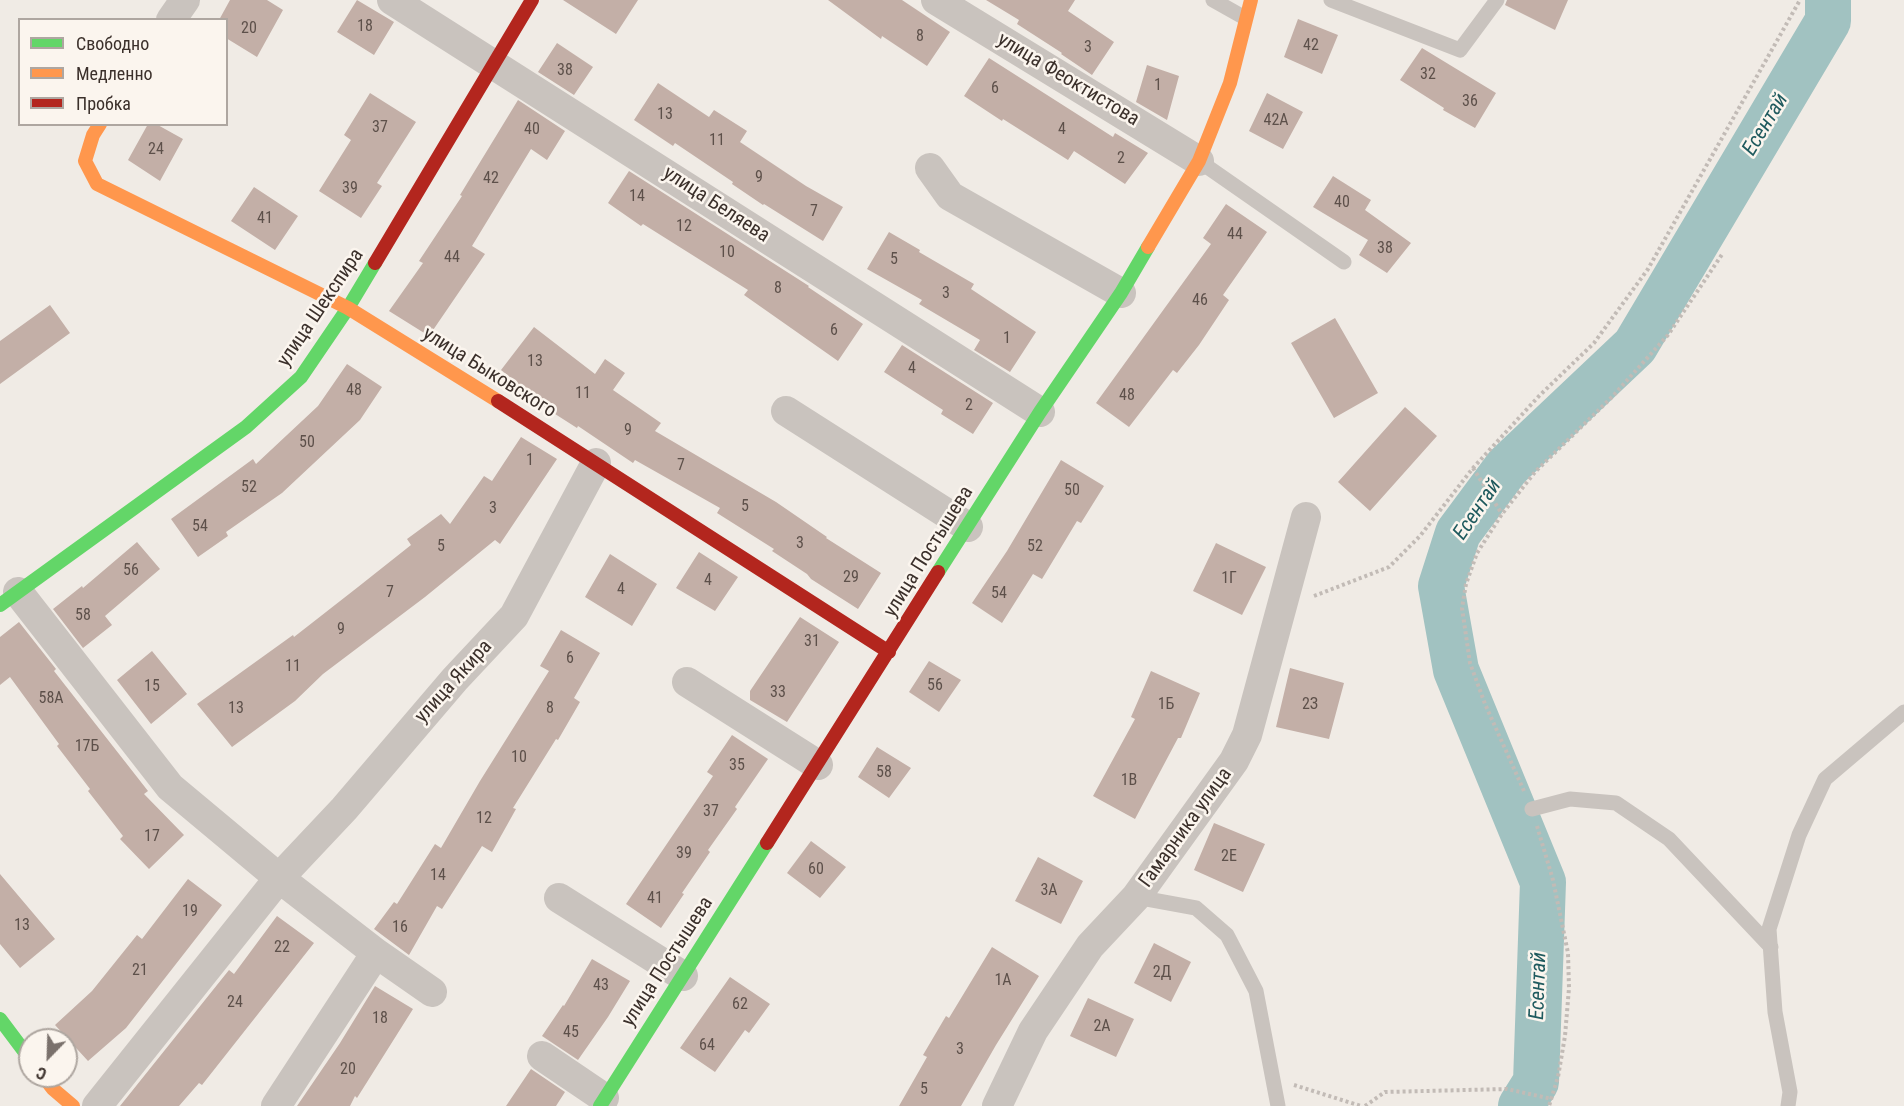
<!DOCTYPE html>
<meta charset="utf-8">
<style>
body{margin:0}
#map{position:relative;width:1904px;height:1106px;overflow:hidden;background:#f0ebe5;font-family:"Roboto Condensed",sans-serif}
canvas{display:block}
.legend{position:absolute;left:18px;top:18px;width:210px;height:108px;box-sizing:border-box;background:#fbf5ee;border:2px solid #aea6a0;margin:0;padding:8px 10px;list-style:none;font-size:18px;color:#3b302b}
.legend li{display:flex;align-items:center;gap:12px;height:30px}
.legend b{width:30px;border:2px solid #aea6a0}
.north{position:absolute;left:18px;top:1028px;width:60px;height:60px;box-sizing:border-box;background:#fbf5ee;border:2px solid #aea6a0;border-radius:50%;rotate:203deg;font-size:16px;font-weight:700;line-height:24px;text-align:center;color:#3b302b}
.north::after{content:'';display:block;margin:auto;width:21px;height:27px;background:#7a716c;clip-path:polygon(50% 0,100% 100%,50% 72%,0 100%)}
</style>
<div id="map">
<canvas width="1904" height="1106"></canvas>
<ul class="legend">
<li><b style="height:8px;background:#63d668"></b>Свободно</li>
<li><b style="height:8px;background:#ff974d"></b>Медленно</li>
<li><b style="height:8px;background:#b3261e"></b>Пробка</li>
</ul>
<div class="north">С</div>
</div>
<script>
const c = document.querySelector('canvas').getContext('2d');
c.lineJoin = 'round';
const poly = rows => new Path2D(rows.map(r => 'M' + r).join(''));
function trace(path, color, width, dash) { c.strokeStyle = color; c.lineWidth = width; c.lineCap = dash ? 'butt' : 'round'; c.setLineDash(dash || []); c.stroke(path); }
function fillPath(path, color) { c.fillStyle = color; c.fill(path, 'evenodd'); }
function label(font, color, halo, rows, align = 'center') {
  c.font = font + ' "Roboto Condensed",sans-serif'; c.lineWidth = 5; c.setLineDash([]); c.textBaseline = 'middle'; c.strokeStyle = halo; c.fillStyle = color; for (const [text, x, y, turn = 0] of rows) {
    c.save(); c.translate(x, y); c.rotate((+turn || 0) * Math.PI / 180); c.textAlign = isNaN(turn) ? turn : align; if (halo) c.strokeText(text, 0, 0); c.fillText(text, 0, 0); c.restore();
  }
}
trace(poly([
 [1521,1106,1536,1082,1543,882,1456,670,1441,586,1458,533,1507,467,1635,346,1828,21,1828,0]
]), '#a1c2c1', 46);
fillPath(poly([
 [230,0,267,0,283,10,257,57,226,38,226,20,219,20],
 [357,0,394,22,374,55,337,32],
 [563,0,638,0,616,34],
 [828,0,902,0,950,32,927,66,882,36,881,39],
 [986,0,1075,0,1068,11,1114,42,1092,75,1061,54,1062,53,1017,24,1019,20],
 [1507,0,1568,0,1555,30,1505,5],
 [1298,19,1338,35,1322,74,1284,57],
 [557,43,593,67,574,95,538,72],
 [1422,48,1496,93,1475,128,1443,110,1444,108,1400,80],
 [989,58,1113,137,1115,133,1148,153,1125,184,1074,151,1068,160,1003,119,1002,121,964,96],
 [1147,65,1179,76,1167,120,1136,102],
 [658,83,709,117,714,110,747,131,740,142,806,186,843,207,823,241,764,204,763,205,732,184,733,182,675,143,673,146,634,120],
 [370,93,416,122,377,183,382,186,361,218,319,191,351,140,344,135],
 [1267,93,1303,112,1283,149,1249,131],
 [518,100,565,131,547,160,531,149,472,246,485,254,429,336,389,311,423,263,419,261,462,196,460,195],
 [148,124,156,124,183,139,160,181,128,160],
 [629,171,809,286,808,287,863,324,838,361,744,295,748,290,643,224,641,226,608,203],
 [1333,176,1371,200,1365,210,1411,243,1387,273,1359,255,1368,240,1313,207],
 [254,187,298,216,275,250,231,221],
 [1226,204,1267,232,1223,295,1229,300,1199,345,1177,373,1173,370,1129,427,1096,403,1211,244,1203,238],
 [889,232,920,250,919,252,974,284,971,289,1036,332,1010,372,974,350,980,340,919,304,922,300,867,269],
 [50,305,70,333,0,384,0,341],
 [1335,318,1378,393,1334,418,1291,343],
 [534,327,595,374,605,359,625,373,613,390,661,423,655,431,776,502,827,537,826,538,881,573,858,609,811,579,807,574,772,551,774,549,717,513,720,508,635,460,633,463,578,426,577,428,541,405,543,403,501,370],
 [902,345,993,403,973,434,941,414,943,410,884,372],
 [347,364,382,387,360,420,282,493,226,532,228,536,198,557,171,519,253,459,256,464,318,406],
 [1405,407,1437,436,1370,511,1338,482],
 [521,437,557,459,500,544,495,540,425,597,323,674,295,701,232,747,197,704,293,635,294,637,358,587,411,545,407,539,441,514,450,524,484,476,492,481],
 [1061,460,1104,486,1081,523,1077,521,1042,579,1033,574,1002,623,972,603,1007,551],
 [137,542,160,569,105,616,112,625,83,648,53,609,82,586,83,588],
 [1216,543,1266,567,1242,615,1193,591],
 [699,552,738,577,715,611,676,588],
 [610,554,657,584,632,626,585,597],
 [800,617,839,642,787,722,750,700,750,691],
 [19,622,56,669,54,671,148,791,144,794,184,835,149,869,120,839,123,836,88,791,90,789,57,746,59,744,10,677,0,685,0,637],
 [561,630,600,653,574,698,580,702,558,740,556,739,513,808,516,809,492,852,482,846,442,909,437,906,409,955,374,929,394,902,397,904,435,844,441,848,480,781,549,671,540,666],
 [152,651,187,694,151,724,117,680],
 [929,661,961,680,939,712,909,692],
 [1290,668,1344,683,1329,739,1276,727],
 [1151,671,1200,693,1181,738,1178,738,1135,819,1093,796,1135,719,1131,717],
 [732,735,768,759,735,807,737,809,708,850,710,852,682,893,684,894,661,928,626,904,713,776,707,772],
 [877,747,911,768,889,798,858,777],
 [1214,823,1265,844,1243,892,1194,870],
 [811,841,846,867,820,898,787,873],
 [1038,857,1083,881,1061,924,1015,901],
 [0,874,55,939,20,968,0,944],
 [188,879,222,905,126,1028,88,1061,55,1025,92,991,137,935,142,939],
 [277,916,314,943,202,1085,199,1083,179,1106,120,1106,229,970,234,974],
 [1154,943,1191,962,1171,1002,1134,983],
 [992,947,1039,976,996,1045,961,1106,899,1106,927,1057,923,1055,946,1016,949,1018],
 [592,959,630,981,608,1017,578,1060,542,1036,563,1005,564,1006],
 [730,977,770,1004,749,1033,745,1030,715,1072,680,1048],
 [375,986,413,1009,357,1098,355,1096,350,1106,297,1106,340,1043],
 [1088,998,1134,1019,1116,1057,1070,1036],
 [531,1069,565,1092,556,1106,506,1106]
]), '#c3afa7');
trace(poly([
 [1473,468,1502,514],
 [1314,596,1389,567,1420,536,1473,468,1539,396,1594,343,1648,269,1800,0],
 [1524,791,1485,704,1470,663,1462,608,1466,584,1477,553,1502,514,1535,472,1612,397,1668,335,1723,253],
 [1537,826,1553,880,1568,953,1569,988,1565,1036,1558,1077,1549,1106],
 [1294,1085,1361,1106],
 [1365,1106,1385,1092,1507,1089,1552,1099]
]), '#c2bbb6', 4, [3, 3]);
trace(poly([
 [1213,0,1245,18],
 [1331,0,1460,50,1497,0],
 [1199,161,1344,262],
 [1532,809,1570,799,1616,803,1669,839,1771,947],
 [1136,897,1196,908,1227,935,1256,991,1278,1106],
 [1788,1106,1790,1092,1775,1012,1769,929,1799,835,1825,779,1904,712]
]), '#c9c3be', 15);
trace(poly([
 [392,0,1040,412],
 [936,0,1199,161],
 [171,20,185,0],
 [930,168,950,196,1121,293],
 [786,411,968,527],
 [18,592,170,787,279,878,376,953,276,1106],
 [687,682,818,765],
 [559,898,683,976],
 [376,953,432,992],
 [542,1056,604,1098],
 [97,1106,279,878,344,809,455,679,514,616,596,463],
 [997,1106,1033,1031,1090,946,1136,897,1234,761,1247,735,1306,517]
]), '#c9c3be', 30);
trace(poly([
 [938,572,1040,412,1121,293,1148,247],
 [0,605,246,427,301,377,348,308,375,263],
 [0,1019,30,1059],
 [600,1106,767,843]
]), '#63d668', 14);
trace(poly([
 [100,124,93,135,85,161,97,184,348,308,498,401],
 [1148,247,1199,161,1230,83,1251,0],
 [43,1076,53,1089,73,1106]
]), '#ff974d', 14);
trace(poly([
 [375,263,532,0],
 [498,401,889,652],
 [767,843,938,572]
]), '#b3261e', 14);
label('16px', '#5d504a', null, [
 ["18",365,27],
 ["20",249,29],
 ["8",920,37],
 ["42",1311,46],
 ["3",1088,48],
 ["38",565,71],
 ["32",1428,75],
 ["1",1158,86],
 ["6",995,89],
 ["36",1470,102],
 ["13",665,115],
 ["42А",1276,121],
 ["37",380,128],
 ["40",532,130],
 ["4",1062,130],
 ["11",717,141],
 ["24",156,150],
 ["2",1121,159],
 ["9",759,178],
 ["42",491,179],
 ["39",350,189],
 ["14",637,197],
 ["40",1342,203],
 ["7",814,212],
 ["41",265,219],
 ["12",684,227],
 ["44",1235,235],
 ["38",1385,249],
 ["10",727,253],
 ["44",452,258],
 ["5",894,260],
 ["8",778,289],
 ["3",946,294],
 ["46",1200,301],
 ["6",834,331],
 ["1",1007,339],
 ["13",535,362],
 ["4",912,369],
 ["48",354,391],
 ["11",583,394],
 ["48",1127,396],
 ["2",969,406],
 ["9",628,431],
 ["50",307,443],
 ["1",530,461],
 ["7",681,466],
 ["52",249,488],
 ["50",1072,491],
 ["5",745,507],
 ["3",493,509],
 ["54",200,527],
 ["3",800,544],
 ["5",441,547],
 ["52",1035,547],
 ["56",131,571],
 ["29",851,578],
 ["1Г",1229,579],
 ["4",708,581],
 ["4",621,590],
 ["7",390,593],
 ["54",999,594],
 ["58",83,616],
 ["9",341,630],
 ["31",812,642],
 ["6",570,659],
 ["11",293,667],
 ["56",935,686],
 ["15",152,687],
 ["33",778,693],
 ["58А",51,699],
 ["1Б",1166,705],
 ["2З",1310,705],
 ["13",236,709],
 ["8",550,709],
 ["17Б",87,747],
 ["10",519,758],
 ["35",737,766],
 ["58",884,773],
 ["1В",1129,781],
 ["37",711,812],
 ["12",484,819],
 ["17",152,837],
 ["39",684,854],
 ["2Е",1229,857],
 ["60",816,870],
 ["14",438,876],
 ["3А",1049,891],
 ["41",655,899],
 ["19",190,912],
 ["13",22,926],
 ["16",400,928],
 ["22",282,948],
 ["21",140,971],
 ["2Д",1162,973],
 ["1А",1003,981],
 ["43",601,986],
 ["24",235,1003],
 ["62",740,1005],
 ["18",380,1019],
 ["2А",1102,1027],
 ["45",571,1033],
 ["64",707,1046],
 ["3",960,1050],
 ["20",348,1070],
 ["5",924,1090]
]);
label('20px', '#3b302b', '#fbf5ee', [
 ["улица Феоктистова",1068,80,31],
 ["улица Беляева",716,205,33],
 ["улица Шекспира",321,308,-56],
 ["улица Быковского",489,373,32],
 ["улица Постышева",929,552,-58],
 ["улица Якира",454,682,-48],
 ["Гамарника улица",1186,828,-54],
 ["улица Постышева",668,962,-57]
]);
label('italic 21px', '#1f5a5e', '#fbf5ee', [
 ["Есентай",1766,125,-59],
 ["Есентай",1478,510,-56],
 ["Есентай",1539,986,-88]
]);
</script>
